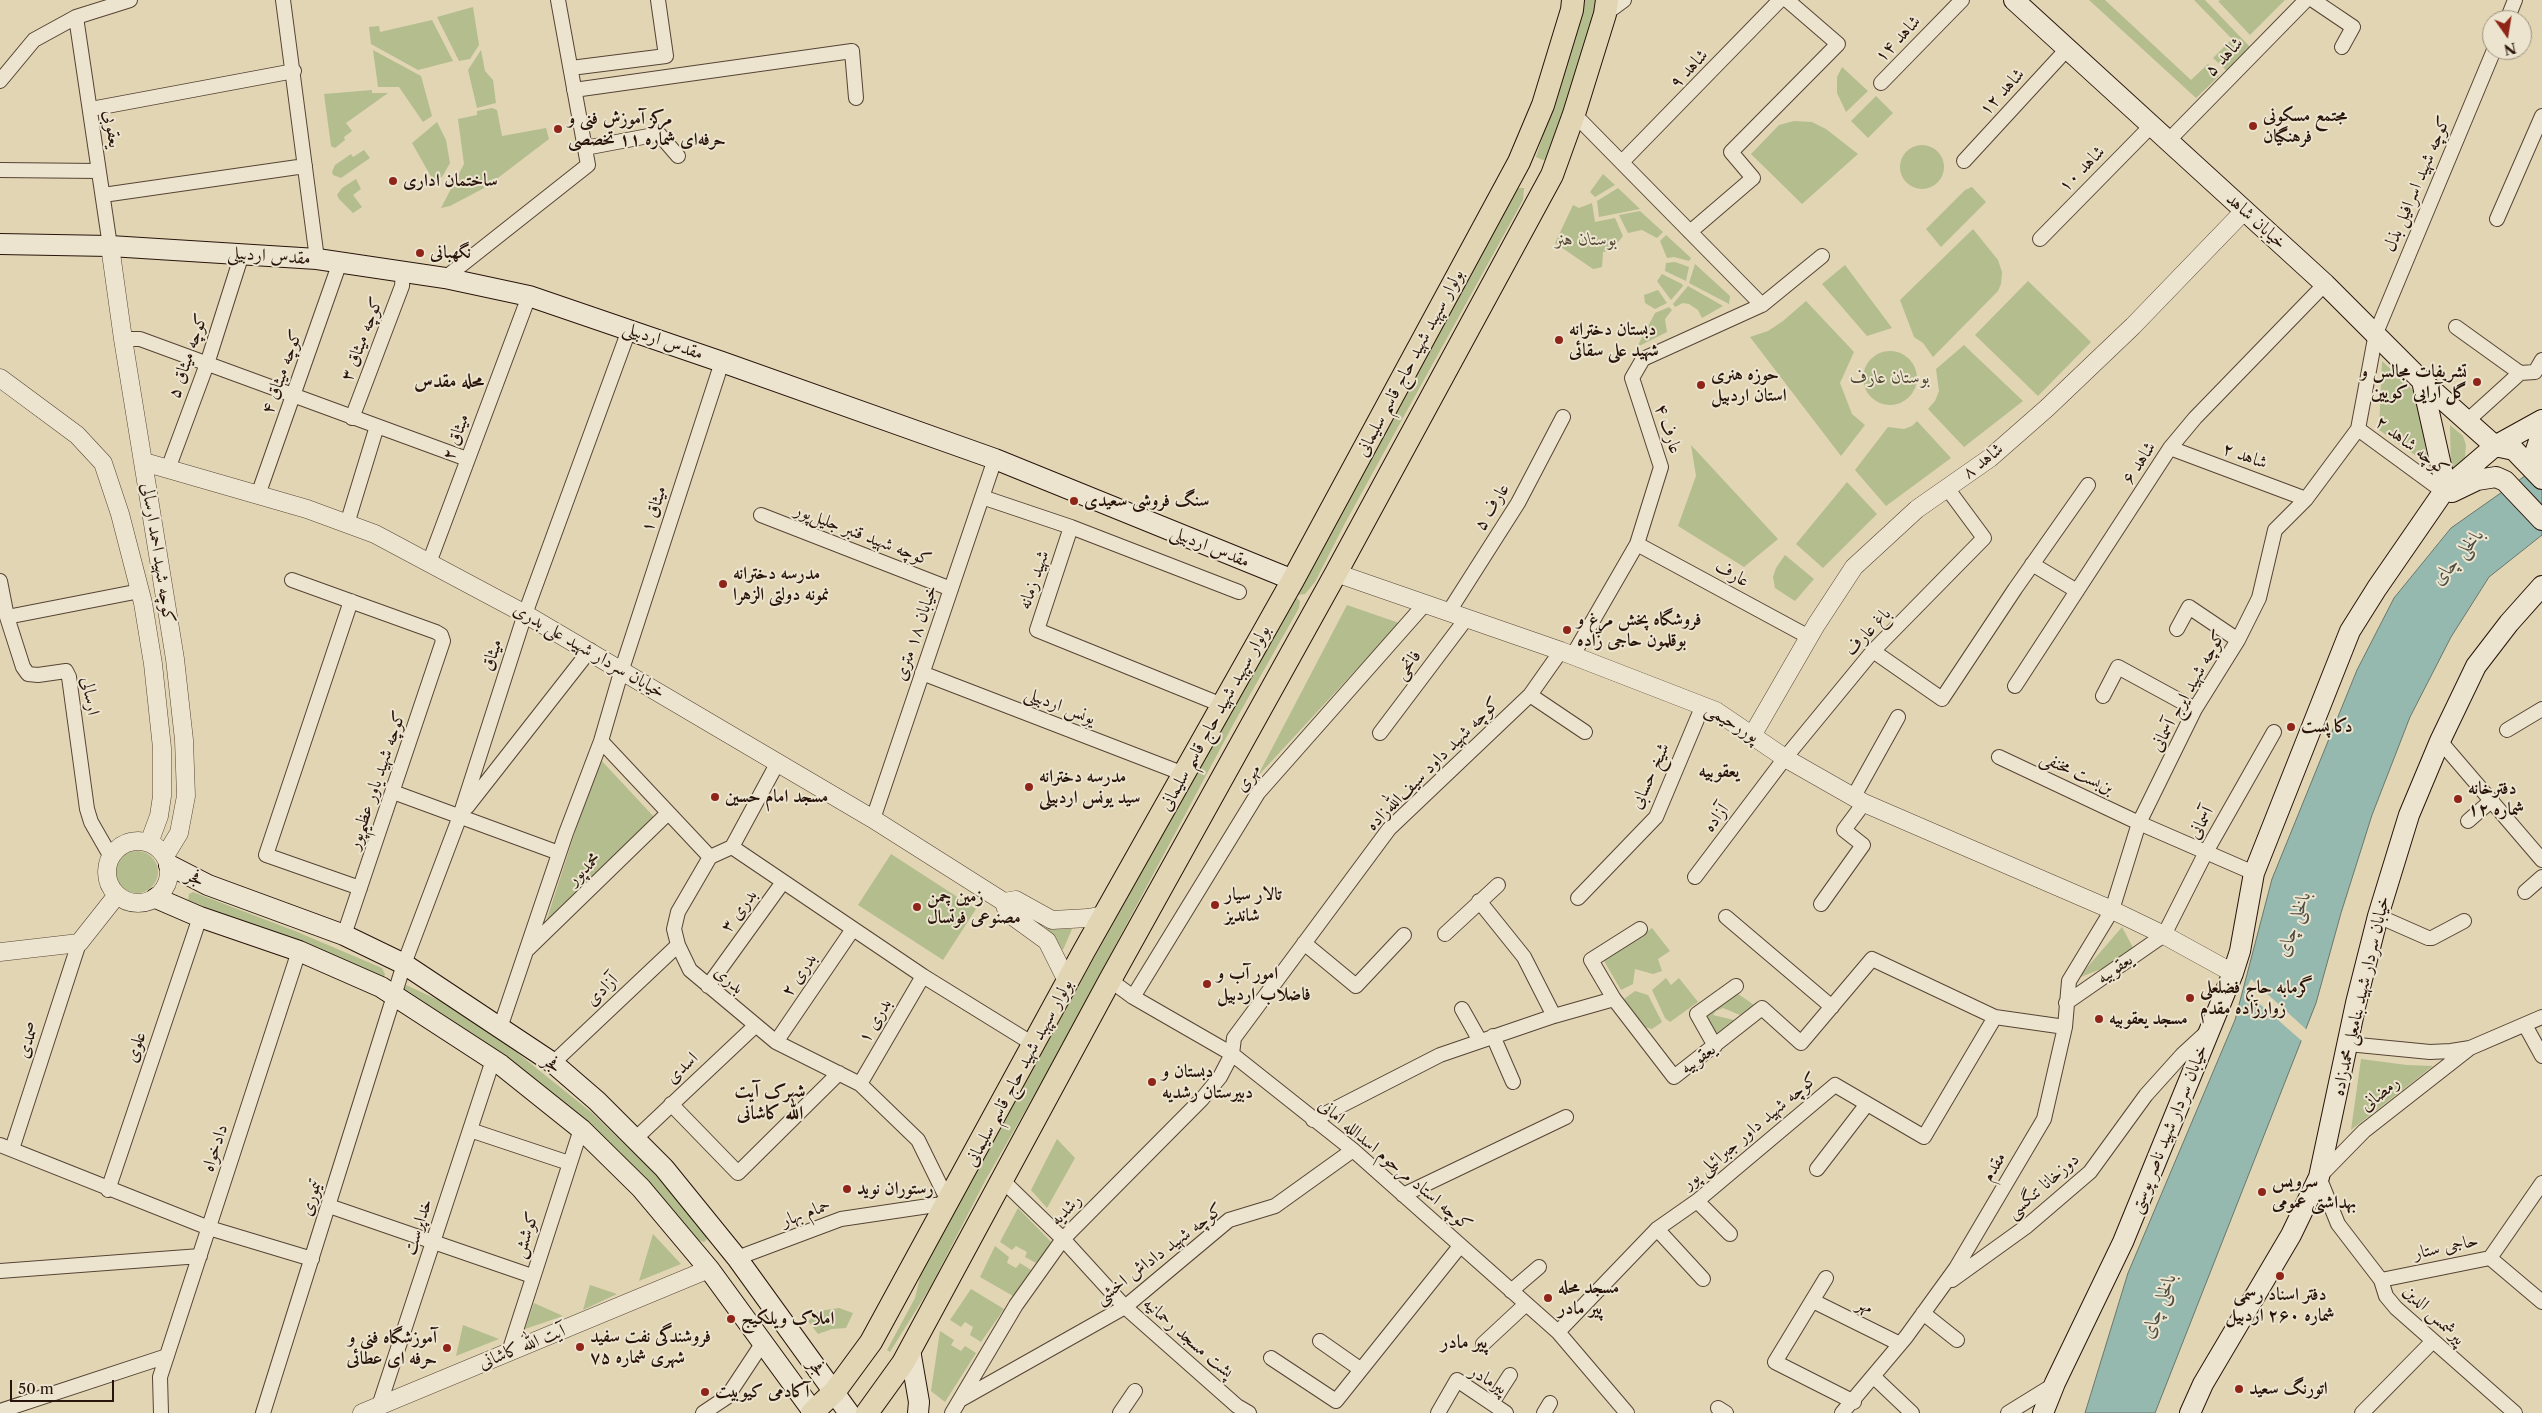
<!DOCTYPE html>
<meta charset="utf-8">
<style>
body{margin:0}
#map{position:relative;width:2542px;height:1413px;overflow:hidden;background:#e2d5b4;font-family:"Libre Caslon Text",serif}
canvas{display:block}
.north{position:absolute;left:2482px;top:10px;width:50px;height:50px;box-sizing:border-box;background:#ece4ce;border:1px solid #9e9180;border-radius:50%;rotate:167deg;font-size:14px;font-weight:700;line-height:20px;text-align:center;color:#28140b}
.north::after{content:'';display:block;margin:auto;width:18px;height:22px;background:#8f2418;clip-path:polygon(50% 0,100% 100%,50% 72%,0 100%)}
.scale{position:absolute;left:10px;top:1380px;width:104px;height:22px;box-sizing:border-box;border:2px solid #28140b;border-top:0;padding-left:6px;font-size:15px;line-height:18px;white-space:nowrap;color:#28140b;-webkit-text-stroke:4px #ece4ce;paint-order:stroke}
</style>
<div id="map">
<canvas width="2542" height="1413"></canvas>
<div class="north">N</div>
<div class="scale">50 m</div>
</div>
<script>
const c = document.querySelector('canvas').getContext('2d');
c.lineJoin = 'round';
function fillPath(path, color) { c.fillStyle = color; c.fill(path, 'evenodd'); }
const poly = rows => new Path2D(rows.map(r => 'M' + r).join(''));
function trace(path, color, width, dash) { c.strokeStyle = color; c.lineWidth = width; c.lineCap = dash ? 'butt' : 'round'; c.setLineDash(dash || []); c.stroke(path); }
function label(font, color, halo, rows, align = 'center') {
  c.font = font + ' "Libre Caslon Text",Amiri,serif'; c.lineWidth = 4; c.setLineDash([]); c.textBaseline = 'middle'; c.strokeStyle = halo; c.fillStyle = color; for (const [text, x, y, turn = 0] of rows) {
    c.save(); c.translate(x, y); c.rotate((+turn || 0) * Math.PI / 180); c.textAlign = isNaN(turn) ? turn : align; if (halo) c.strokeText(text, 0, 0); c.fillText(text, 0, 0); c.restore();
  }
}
fillPath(poly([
 [1584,0,1597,0,1590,34,1548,159,1543,160,1536,157,1567,62],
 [2089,0,2105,0,2191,80,2208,64,2219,76,2196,98],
 [2194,0,2205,0,2250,47,2227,71,2213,58,2232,39],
 [2221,0,2285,0,2250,35,2218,1],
 [473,7,479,45,470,59,459,61,437,17],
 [432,20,453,61,418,70,371,44,369,27,379,26,380,32],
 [373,50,421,76,432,116,423,122,399,87,378,87],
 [481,50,485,71,493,80,496,103,477,108,468,70],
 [1842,67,1868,91,1846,112,1837,93,1837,77],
 [372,90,372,93,388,93,346,123,352,131,344,137,345,140,335,148,331,146,324,94],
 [1876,96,1893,113,1868,138,1851,121],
 [492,108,497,110,502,136,546,128,549,139,486,187,450,206,441,208,464,164,458,119,477,115,477,111],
 [1794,121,1812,122,1826,129,1858,154,1802,204,1751,154,1779,125],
 [437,122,446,140,450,163,442,177,433,180,412,143],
 '1900 167a22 22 0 1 1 44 0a22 22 0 1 1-44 0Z',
 [364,150,370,158,341,178,333,175,332,172,335,165,351,154,353,157],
 [1603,174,1615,185,1595,197,1590,192],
 [356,179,361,189,353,195,362,207,353,213,339,199,337,195,342,188],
 [1972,187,1986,202,1941,247,1926,229,1965,190],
 [1519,188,1524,188,1523,200,1344,525,1315,582,1305,594,1298,595,1296,590,1513,193],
 [1618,188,1640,209,1599,217,1597,201],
 [1592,203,1595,222,1615,218,1623,236,1612,250,1603,252,1602,267,1593,269,1555,243,1573,205,1579,208],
 [1640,211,1663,232,1657,238,1642,230,1628,233,1619,215],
 [1973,229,1998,260,2002,272,2001,284,1998,291,1933,357,1923,343,1914,337,1900,300],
 [1666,235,1691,258,1689,261,1674,257,1667,258,1660,241],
 [1675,262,1689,267,1686,281,1665,271,1666,263],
 [1695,264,1730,296,1729,304,1689,283],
 [1845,265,1892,328,1867,336,1822,284],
 [1662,274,1682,284,1683,286,1671,300,1657,281],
 [2028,281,2091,342,2038,396,1975,335],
 [1688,286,1723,306,1702,318,1698,310,1689,304,1683,303,1675,307,1673,304],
 [1658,290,1667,303,1655,309,1645,303,1644,295],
 [1806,301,1854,352,1840,383,1852,414,1865,425,1841,456,1750,337,1768,331,1783,321],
 [1669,307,1672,310,1665,319,1667,332,1637,347,1655,313],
 [1964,345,2023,401,1964,447,1928,409,1935,401,1939,391,1936,369],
 '1863 378a27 27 0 1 1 54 0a27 27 0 1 1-54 0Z',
 [2382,361,2417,394,2428,464,2379,430],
 [1917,421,1951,458,1886,506,1855,470,1888,427,1904,429,1912,426],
 [2450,425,2463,436,2466,445,2465,457,2451,474],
 [1691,445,1778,539,1744,567,1678,526,1696,476],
 [1847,482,1877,514,1823,568,1796,544],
 [1785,555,1814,579,1795,601,1775,588,1773,577,1776,568],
 [1297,598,1300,601,1299,608,1234,723,1047,1073,986,1179,931,1286,890,1352,887,1350,915,1298,921,1273,947,1225,1291,601],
 [1347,605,1399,623,1257,777],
 [599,758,656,819,544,928],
 '116 872a21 21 0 1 1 42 0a21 21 0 1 1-42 0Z',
 [891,854,976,909,943,960,858,905],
 [193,892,295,931,382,968,385,974,383,980,188,900,189,894],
 [1045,927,1072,929,1063,950],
 [2122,927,2137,955,2078,978],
 [1652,928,1670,951,1658,959,1662,971,1653,974,1635,969,1633,984,1621,990,1604,961],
 [1666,978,1671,985,1679,978,1698,1002,1670,1022,1665,1018,1652,990],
 [406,985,447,1004,510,1047,591,1112,650,1169,705,1232,707,1239,704,1242,698,1240,641,1174,581,1118,502,1053,439,1012,405,995,403,990],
 [1635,991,1648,995,1662,1022,1652,1029,1641,1026,1624,999],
 [1734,991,1754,1005,1740,1015,1723,1008,1716,1011,1713,1015,1734,1020,1717,1033,1710,1027,1704,1012],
 [2361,1059,2407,1065,2433,1066,2351,1130],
 [1057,1139,1075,1158,1047,1208,1031,1190],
 [1018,1208,1054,1245,1036,1263,1025,1257,1027,1252,1016,1246,1012,1250,1000,1242],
 [653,1234,681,1264,639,1281],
 [995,1246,1009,1257,1007,1263,1016,1268,1020,1263,1031,1270,1013,1296,980,1277],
 [590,1285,617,1294,583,1310],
 [971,1289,1004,1309,981,1342,970,1335,973,1327,965,1322,961,1327,950,1320],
 [534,1303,563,1316,525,1329],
 [839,1308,853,1313,846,1328,832,1329,818,1334,808,1321,819,1311],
 [463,1325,499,1339,456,1356],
 [940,1331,954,1340,951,1345,961,1351,965,1346,976,1353,945,1402,931,1391]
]), '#b3bd8d');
const water = poly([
 [2542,464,2542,535,2489,577,2451,637,2410,717,2372,815,2341,913,2316,1003,2155,1413,2085,1413,2128,1273,2235,1020,2272,879,2357,670,2394,598,2451,528,2542,464]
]);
fillPath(water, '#95b9ae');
trace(water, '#69776d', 1);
fillPath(poly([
 [2251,979,2308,1031,2303,1042,2245,991]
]), '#e2d5b4');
const minor = poly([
 [283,0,317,259],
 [2313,0,2353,27,2342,47],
 [1605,14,1624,0],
 [76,17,110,246],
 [2507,20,2515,0],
 [571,68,666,56,658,0],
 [0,81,34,40,76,17,130,0],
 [1881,83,1962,0],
 [574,90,852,51,856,98],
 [91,109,294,71],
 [1574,114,1762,305,1822,256],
 [2168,141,2306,0],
 [585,148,659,134,678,156],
 [1964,161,2068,48],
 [1622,162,1780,0],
 [0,170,99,171],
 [103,195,305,166],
 [2497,219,2542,116],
 [1690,232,1753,178,1731,152,1838,44,1787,0],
 [2040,239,2151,126],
 [445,278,588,165,558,0],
 [2456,327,2520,373],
 [123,339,140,339,467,459],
 [352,418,402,286,403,272],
 [2467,421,2520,373,2535,372,2542,360],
 [2358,429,2444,492],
 [2170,448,2306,499],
 [168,469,207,364,242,254],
 [258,495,340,262],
 [982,497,1071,527,1037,630,1222,705],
 [761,515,951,589],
 [347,524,377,426],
 [1071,527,1239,592],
 [1637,544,1809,637],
 [429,563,529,296],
 [2032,564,2077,591],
 [292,580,436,632,441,635,443,641,344,935],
 [0,581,7,617,23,667,28,674,38,675,66,671,69,677,87,809,91,822,111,857],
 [351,601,266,855,360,888],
 [1448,613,1518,503,1563,417],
 [7,617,140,591],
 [2177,629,2189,607,2238,640],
 [1873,651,1942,699,2015,589,2088,485],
 [1573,655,1637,544,1661,467,1632,378,1643,359,1762,305],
 [922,673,1184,774],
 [2015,686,2170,448,2195,418,2325,284],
 [1530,695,1585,732],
 [2103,696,2118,667,2195,709],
 [2507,730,2542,709],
 [1380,733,1466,619],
 [601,741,710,857,678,912,674,929,678,945,690,970,776,1042,860,1084,918,1140,949,1203,841,1219,737,1258],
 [2440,741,2542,860],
 [1999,757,2139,823,2254,873],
 [393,792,559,853],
 [1854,796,1898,717],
 [467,807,590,650],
 [873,819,995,459],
 [2468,821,2492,800],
 [732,847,923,976,1033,1044],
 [710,857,732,847,778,762],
 [1695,877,1785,758,1873,651,1984,538,1947,488],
 [2525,892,2542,877],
 [1578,898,1656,817,1703,705],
 [1479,901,1524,957,1554,1016],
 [1821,904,1863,845,1844,830,1864,803],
 [2378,916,2428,938,2432,938,2464,921],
 [1726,917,1832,1007],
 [1445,934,1498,885],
 [1304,943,1356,986,1404,935],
 [528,949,667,814],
 [1110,980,1133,997,1232,1054,1353,1150,1558,1332,1627,1413],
 [708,986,783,882],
 [1133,997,1258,793,1424,605],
 [1614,999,1591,960,1640,929],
 [2066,1003,2164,935,2206,852,2274,732],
 [1462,1009,1480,1041],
 [2525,1025,2542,1056],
 [500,1028,566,833,601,741,622,669,722,362],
 [1493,1036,1513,1082],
 [776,1042,853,929],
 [2348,1044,2430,1052,2451,1051,2470,1048,2542,1017],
 [1715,1046,1697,1014,1736,986],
 [2470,1048,2364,1131,2319,1177,2338,1224,2381,1280,2386,1296,2396,1308,2515,1413],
 [553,1063,678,945],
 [860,1084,923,976],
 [671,1104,738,1173,839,1073],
 [1313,1120,1440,1055,1554,1016,1614,999,1674,1077,1762,1008,1801,1043,1872,959,1995,1017,2065,1027],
 [470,1130,569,1163],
 [635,1139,755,1026],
 [0,1145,209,1228,312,1259],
 [12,1149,79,943],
 [1817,1169,1867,1104],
 [1001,1179,1063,1239,1125,1307,1237,1406,1249,1413],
 [108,1190,200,917],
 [1403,1195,1566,1117],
 [1697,1201,1730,1234],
 [329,1206,532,1276],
 [1657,1229,1703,1279],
 [2490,1258,2542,1302],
 [0,1271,200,1256],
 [1826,1278,1775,1362,1854,1402],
 [1952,1280,2027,1226,2090,1172,2146,1095,2182,1055,2207,1032],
 [2381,1280,2490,1258,2542,1183],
 [1511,1291,1539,1267],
 [1813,1301,1900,1344],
 [1923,1313,1957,1340],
 [1558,1332,1657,1229,1697,1201,1835,1085,1924,1137,1995,1017],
 [1320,1341,1360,1369],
 [1483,1344,1526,1304],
 [509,1352,581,1129],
 [1271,1358,1336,1401,1460,1246],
 [1874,1377,1912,1413],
 [960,1400,1125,1307,1229,1220,1275,1206,1353,1150],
 [1492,1403,1510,1375],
 [379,1406,493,1060],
 [1718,1408,1726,1413],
 [0,1411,167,1356],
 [161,1413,160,1377,299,951],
 [263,1413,404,964,460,816,525,614,629,330],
 [703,1413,727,1397,764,1341],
 [952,1413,1016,1305,1063,1239,1202,1099,1220,1077,1232,1054,1234,1038,1389,829,1530,695,1561,651],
 [1120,1413,1135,1391],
 [1438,1413,1457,1380,1506,1413],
 [1544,1413,1550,1403],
 [1842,1413,1906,1337,1956,1268,2044,1119,2065,1027,2069,981,2112,910,2139,823,2195,709,2238,640,2259,598,2275,530,2306,499,2358,429,2376,333,2494,50],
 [2008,1413,2055,1384],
 [2362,1413,2432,1342]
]);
const tertiary = poly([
 [110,246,123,339,175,659,184,740,186,796,179,833,165,856],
 [0,378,77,435,103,463,120,514,143,603,153,664,162,748,162,796,159,816,149,843],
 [144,462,307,509,375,534,525,614,873,819,1004,902,1007,912,1047,941,1067,981],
 [1336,573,1561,651,1716,711,1785,758,1864,803,2112,910,2164,935,2233,973],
 [1753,734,1816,625,1854,567,1917,509,1990,458,2047,408,2133,326,2245,210],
 '107 872a31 31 0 1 1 62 0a31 31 0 1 1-62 0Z',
 [1004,902,1016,900,1052,920,1088,918,1104,915],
 [0,952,79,943,117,895],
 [362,1413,709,1269]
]);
const secondary = poly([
 [2014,0,2325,284,2422,381,2495,446,2514,450,2542,479],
 [0,244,110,246,317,259,445,278,529,296,722,362,995,459,1293,580],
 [2422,381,2446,488],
 [2542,432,2535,453,2542,462],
 [2452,492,2477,480,2496,477,2505,481,2542,520],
 [169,865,208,885,344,935,404,964,553,1063,597,1101,664,1168,737,1258,849,1413],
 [156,898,200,917,299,951,381,987,501,1065,581,1129,641,1188,709,1269,814,1413],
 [910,1350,919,1402,918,1413],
 [2043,1413,2055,1383,2123,1242,2233,973,2240,951,2254,873,2350,631,2377,588,2446,488,2495,446,2542,420],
 [2190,1413,2203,1384,2291,1235,2319,1177,2356,1003,2378,916,2409,815,2440,741,2476,666,2509,623,2542,586]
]);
const primary = poly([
 [812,1413,835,1391,871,1342,1084,951,1293,580,1519,162,1543,105,1572,10,1573,0],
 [867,1413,903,1363,1110,980,1336,573,1552,175,1574,114,1605,14,1607,0]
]);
trace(minor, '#564435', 16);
trace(tertiary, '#564435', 19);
trace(secondary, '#28140b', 22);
trace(primary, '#28140b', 24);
trace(minor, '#ece4ce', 14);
trace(tertiary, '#ece4ce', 18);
trace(secondary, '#ece4ce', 20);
trace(primary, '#e2d5b4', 22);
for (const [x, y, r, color] of [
 [2253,126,5,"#8f2418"],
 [558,129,5,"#8f2418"],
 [393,181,5,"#8f2418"],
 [420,253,5,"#8f2418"],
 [1559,340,5,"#8f2418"],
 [2477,382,5,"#8f2418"],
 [1701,385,5,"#8f2418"],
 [1074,501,5,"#8f2418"],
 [723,584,5,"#8f2418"],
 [1567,630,5,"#8f2418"],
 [2291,727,5,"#8f2418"],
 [1029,787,5,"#8f2418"],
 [715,797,5,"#8f2418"],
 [2458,799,5,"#8f2418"],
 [1215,905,5,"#8f2418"],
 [917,907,5,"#8f2418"],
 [1207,984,5,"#8f2418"],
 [2190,998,5,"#8f2418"],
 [2099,1019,5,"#8f2418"],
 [1152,1082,5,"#8f2418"],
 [847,1189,5,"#8f2418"],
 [2262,1192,5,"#8f2418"],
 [2280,1276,5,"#8f2418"],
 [1548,1298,5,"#8f2418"],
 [731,1319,5,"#8f2418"],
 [580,1347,5,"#8f2418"],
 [447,1348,5,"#8f2418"],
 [2239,1389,5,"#8f2418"],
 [705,1392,5,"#8f2418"]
]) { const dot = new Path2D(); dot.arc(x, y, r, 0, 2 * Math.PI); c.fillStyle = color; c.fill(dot); trace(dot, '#ece4ce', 2); }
label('18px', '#28140b', '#ece4ce', [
 ["شاهد ۱۴",1898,39,-46],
 ["شاهد ۵",2224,57,-46],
 ["شاهد ۹",1689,69,-46],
 ["شاهد ۱۲",2002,92,-47],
 ["یعقوبی",112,129,82],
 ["شاهد ۱۰",2082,169,-45],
 ["کوچه شهید اسرافیل بذل",2417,184,-67],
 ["خیابان شاهد",2256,221,42],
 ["مقدس اردبیلی",269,256,4],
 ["کوچه میثاق ۳",362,339,-69],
 ["مقدس اردبیلی",663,341,19],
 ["کوچه میثاق ۵",188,356,-71],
 ["بولوار سپهبد شهید حاج قاسم سلیمانی",1410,363,-62],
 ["کوچه میثاق ۴",282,372,-70],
 ["عارف ۴",1668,429,72],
 ["میثاق ۲",456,437,-70],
 ["کوچه شاهد ۲",2412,446,37],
 ["شاهد ۲",2245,456,20],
 ["شاهد ۸",1983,461,-38],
 ["شاهد ۶",2139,463,-57],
 ["عارف ۵",1492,507,-59],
 ["میثاق ۱",654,509,-72],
 ["کوچه شهید قنبر جلیل‌پور",863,535,21],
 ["مقدس اردبیلی",1210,547,22],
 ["کوچه شهید احمد ارسالی",158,553,81],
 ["عارف",1732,574,29],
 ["شهید زمانه",1034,580,-71],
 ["باغ عارف",1868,632,-47],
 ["خیابان ۱۸ متری",916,633,-71],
 ["خیابان سردار شهید علی بدری",589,651,30],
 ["میثاق",492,655,-72],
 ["فاتحی",1408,665,-53],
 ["کوچه شهید ایرج آسمانی",2188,691,-61],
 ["ارسالی",90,696,80],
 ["یونس اردبیلی",1060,706,21],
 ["بولوار سپهبد شهید حاج قاسم سلیمانی",1215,718,-61],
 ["پوررحیمی",1732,723,31],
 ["کوچه شهید داود سیف‌الله‌زاده",1433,764,-45],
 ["بن‌بست مخنفی",2077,773,25],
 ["شیخ حسابی",1650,776,-65],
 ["مهری",1248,778,-52],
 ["کوچه شهید یاور عظیم‌پور",377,780,-71],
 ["آزاده",1716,818,-53],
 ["آسمانی",2201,823,-61],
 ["محمدپور",584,869,-44],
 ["فجر",195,878,26],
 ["بدری ۳",739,911,-54],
 ["یعقوبیه",2115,969,-35],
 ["بدری ۲",799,975,-56],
 ["بدری",729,980,41],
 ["آزادی",602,990,-44],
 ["خیابان سردار شهید بنامعلی محمدزاده",2361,996,-77],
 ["بدری ۱",875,1021,-60],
 ["صمدی",28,1040,-72],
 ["علوی",136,1047,-71],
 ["یعقوبیه",1698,1059,-37],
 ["فجر",552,1064,38],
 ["اسدی",682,1068,-43],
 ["بولوار سپهبد شهید حاج قاسم سلیمانی",1019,1073,-62],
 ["رمضانی",2380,1094,-38],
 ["خیابان سردار شهید ناصر پوستی",2169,1129,-68],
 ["کوچه شهید داور جبرائیلی پور",1750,1131,-40],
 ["دادخواه",215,1148,-72],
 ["کوچه استاد مرحوم اسدالله امانی",1395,1165,40],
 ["مقدم",1994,1167,-60],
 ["دوزخانا تنگسی",2043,1186,-41],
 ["تیموری",311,1198,-73],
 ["رشدیه",1066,1210,-46],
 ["حمام بهار",806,1213,-20],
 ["خداپرست",418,1227,-72],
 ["کوشش",526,1235,-72],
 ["حاجی ستار",2446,1247,-12],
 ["کوچه شهید داداش اخشی",1159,1254,-37],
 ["مهر",1865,1306,26],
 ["پیرشمس الدین",2434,1315,44],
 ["پشت مسجد رحمانیه",1188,1338,41],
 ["آیت الله کاشانی",522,1347,-22],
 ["فجر",817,1368,54],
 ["پیرمادر",1488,1380,31]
]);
label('bold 18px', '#28140b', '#ece4ce', [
 ["مجتمع مسکونی",2263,116],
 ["فرهنگیان",2263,137],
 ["مرکز آموزش فنی و",568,119],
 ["حرفه‌ای شماره ۱۱ تخصصی",568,140],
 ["ساختمان اداری",403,181],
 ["نگهبانی",430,253],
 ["دبستان دخترانه",1569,330],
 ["شهید علی سقائی",1569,351],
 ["تشریفات مجالس و",2467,372,"right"],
 ["گل آرایی کویین",2467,393,"right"],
 ["حوزه هنری",1711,375],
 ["استان اردبیل",1711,396],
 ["سنگ فروشی سعیدی",1084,501],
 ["مدرسه دخترانه",733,574],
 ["نمونه دولتی الزهرا",733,595],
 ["فروشگاه پخش مرغ و",1577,620],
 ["بوقلمون حاجی زاده",1577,641],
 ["دکا پست",2301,727],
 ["مدرسه دخترانه",1039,777],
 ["سید یونس اردبیلی",1039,798],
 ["دفترخانه",2468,789],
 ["شماره ۱۲",2468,810],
 ["مسجد امام حسین",725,797],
 ["تالار سیار",1225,895],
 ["شاندیز",1225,916],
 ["زمین چمن",927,897],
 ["مصنوعی فوتسال",927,918],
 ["امور آب و",1217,974],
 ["فاضلاب اردبیل",1217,995],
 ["گرمابه حاج فضلعلی",2200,988],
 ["زوارزاده مقدم",2200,1009],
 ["مسجد یعقوبیه",2109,1019],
 ["دبستان و",1162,1072],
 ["دبیرستان رشدیه",1162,1093],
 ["سرویس",2272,1182],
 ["بهداشتی عمومی",2272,1203],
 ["رستوران نوید",857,1189],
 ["مسجد محله",1558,1288],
 ["پیر مادر",1558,1309],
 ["دفتر اسناد رسمی",2280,1295,"center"],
 ["شماره ۲۶۰ اردبیل",2280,1316,"center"],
 ["املاک ویلکیج",741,1319],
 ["فروشندگی نفت سفید",590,1337],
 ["شهری شماره ۷۵",590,1358],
 ["آموزشگاه فنی و",437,1338,"right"],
 ["حرفه ای عطائی",437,1359,"right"],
 ["اتورنگ سعید",2249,1389],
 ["آکادمی کیوبیت",715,1392]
], 'left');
label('italic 18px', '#524732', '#ece4ce', [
 ["بوستان هنر",1586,240],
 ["بوستان عارف",1890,378]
]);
label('bold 19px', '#28140b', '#ece4ce', [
 ["محله مقدس",449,382],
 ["یعقوبیه",1719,772],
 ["شهرک آیت",770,1092],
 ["الله کاشانی",770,1114],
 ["پیر مادر",1464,1343]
]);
label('italic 19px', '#4e4e44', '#ece4ce', [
 ["بالخلی چای",2458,557,-49],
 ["بالخلی چای",2294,924,-70],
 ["بالخلی چای",2159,1306,-69]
]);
</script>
